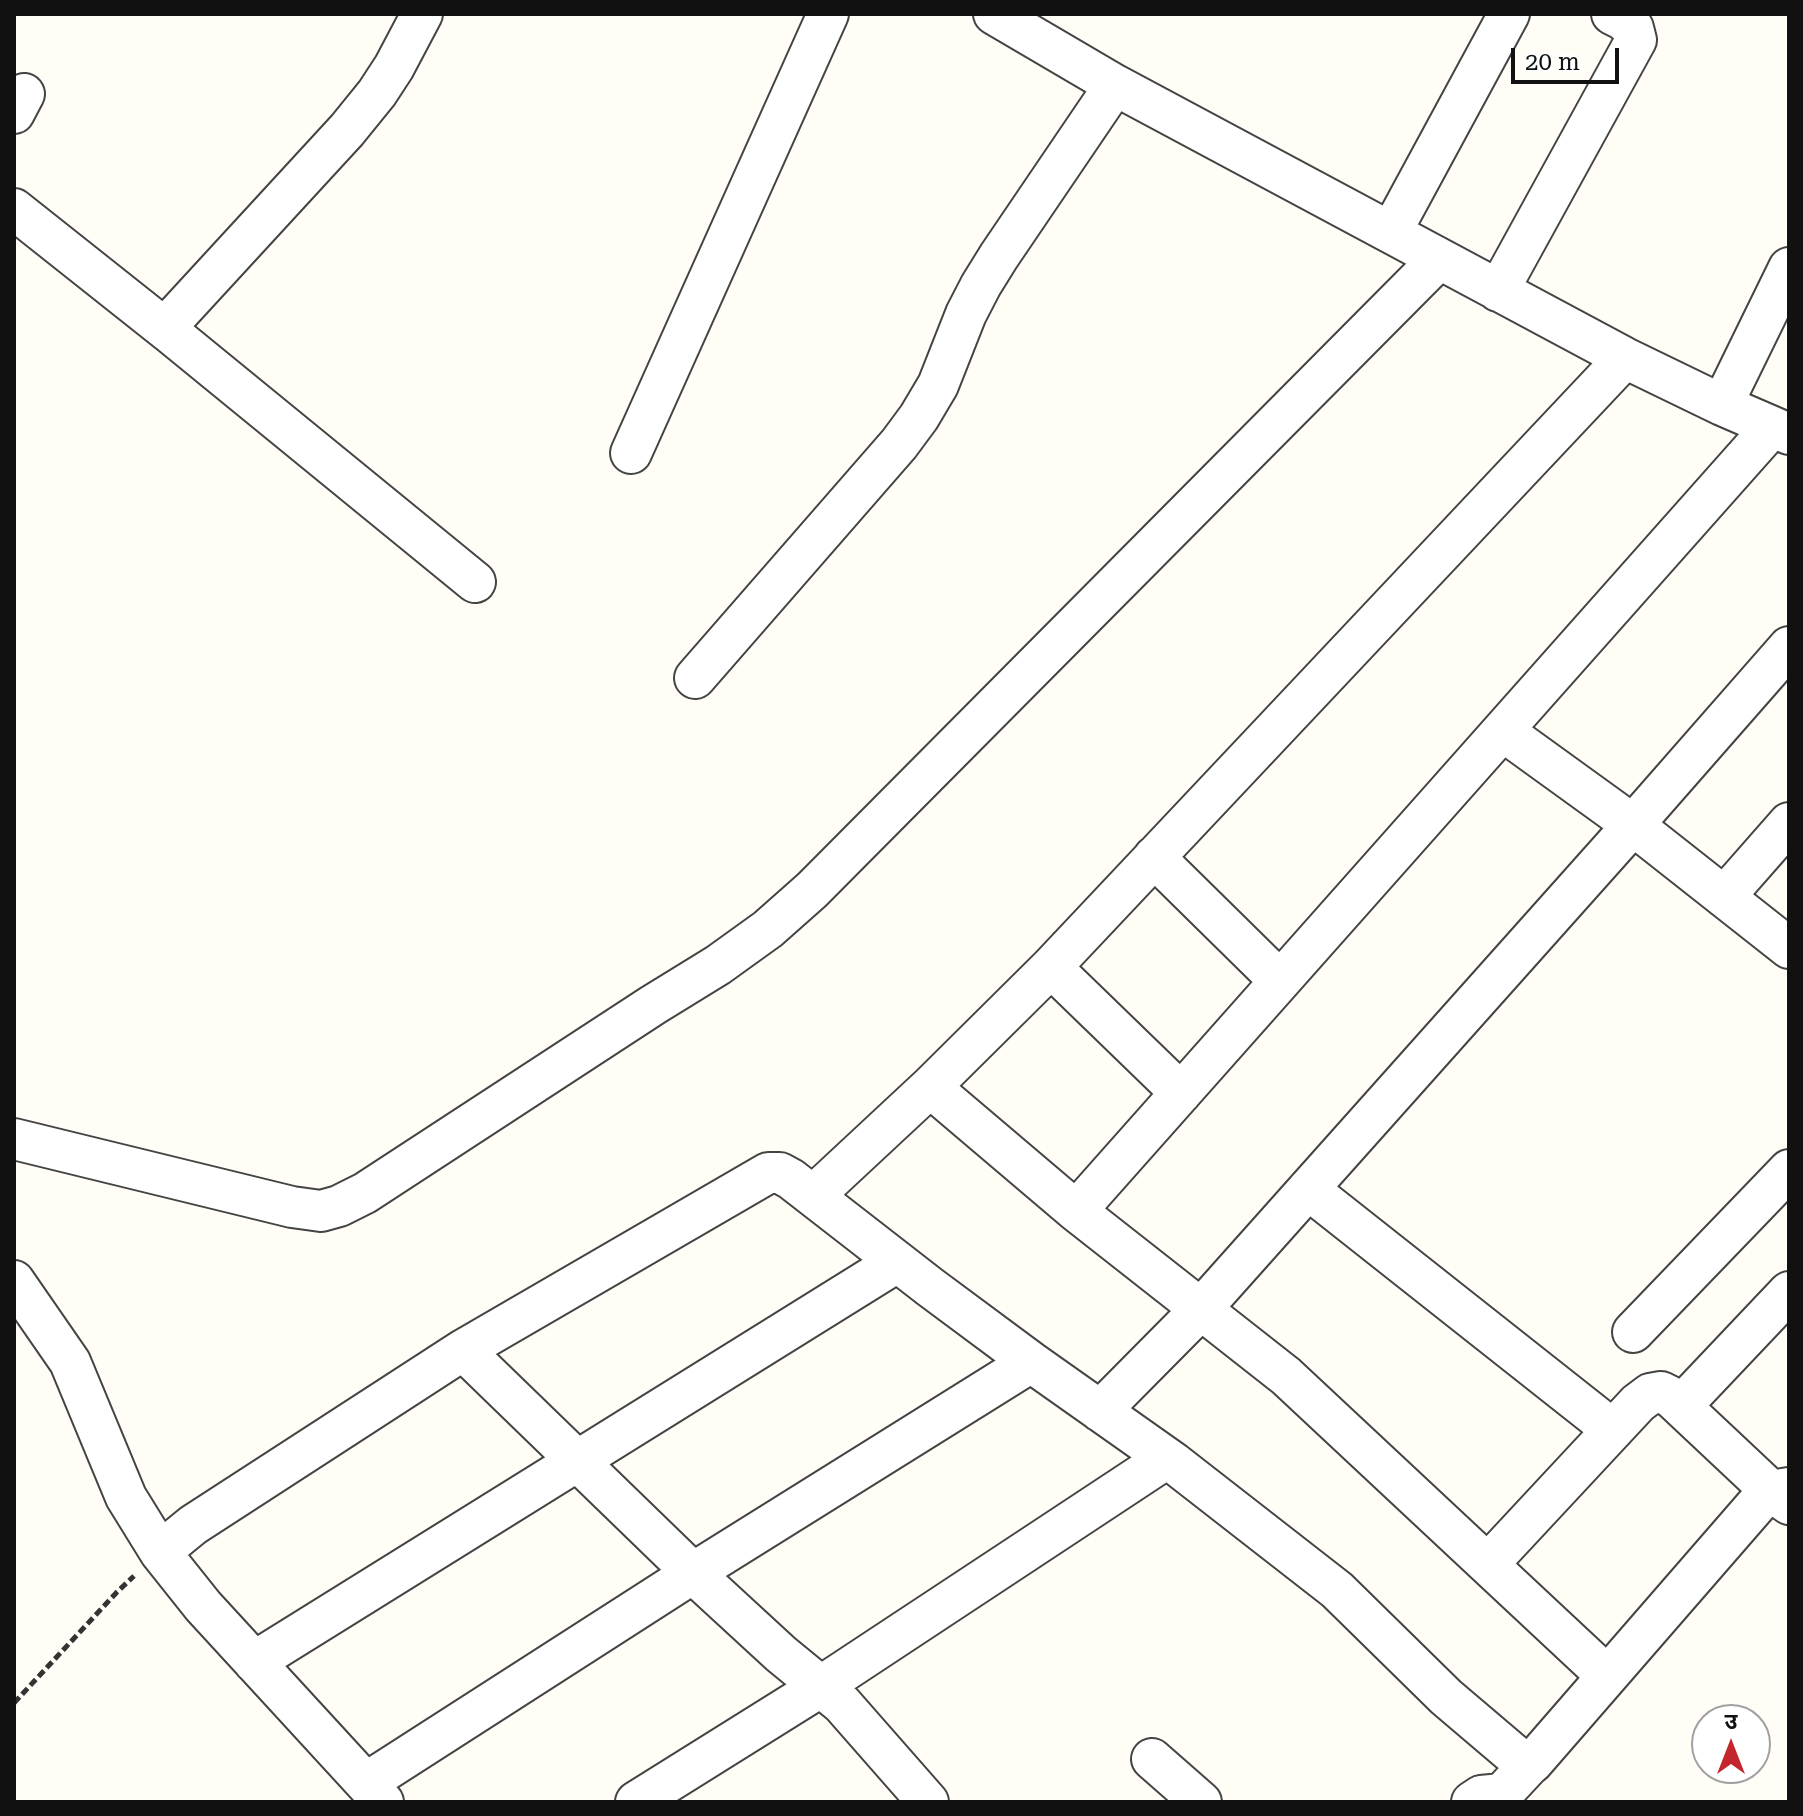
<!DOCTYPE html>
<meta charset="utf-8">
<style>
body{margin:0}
#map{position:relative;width:1803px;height:1816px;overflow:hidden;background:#fffdf5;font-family:"Roboto Serif","Noto Sans Devanagari",serif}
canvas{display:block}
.frame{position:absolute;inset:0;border:16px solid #111;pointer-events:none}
.north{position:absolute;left:1691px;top:1704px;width:80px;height:80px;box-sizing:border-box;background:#fff;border:2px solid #a0a0a0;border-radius:50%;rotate:0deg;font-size:22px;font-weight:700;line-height:32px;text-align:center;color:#111}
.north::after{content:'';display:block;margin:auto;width:28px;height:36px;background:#c4262e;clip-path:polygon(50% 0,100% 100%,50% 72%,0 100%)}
.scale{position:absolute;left:1511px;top:48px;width:108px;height:36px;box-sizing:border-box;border:4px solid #111;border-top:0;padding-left:10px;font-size:24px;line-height:28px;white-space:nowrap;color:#111;-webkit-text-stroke:6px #fff;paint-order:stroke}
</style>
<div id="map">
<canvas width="1803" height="1816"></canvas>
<div class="frame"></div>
<div class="north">उ</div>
<div class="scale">20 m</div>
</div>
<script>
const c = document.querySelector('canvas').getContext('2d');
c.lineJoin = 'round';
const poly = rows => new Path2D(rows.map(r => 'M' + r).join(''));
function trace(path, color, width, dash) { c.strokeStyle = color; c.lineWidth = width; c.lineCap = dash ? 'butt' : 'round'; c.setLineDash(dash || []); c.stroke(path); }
const street = poly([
 [422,14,394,67,377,93,347,130,174,318,169,332,475,582],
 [994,14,1115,85,1625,358,1722,405,1789,434],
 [14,113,24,94],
 [14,209,169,332],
 [1391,232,1509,14],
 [1498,291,1636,40,1633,28,1622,19,1612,14],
 [1722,405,1789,268],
 [631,453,828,14],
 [695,678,899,444,919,417,938,385,966,314,981,285,999,256,1115,85],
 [1503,731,1633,825,1789,948],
 [1154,857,1280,981],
 [1724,897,1789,823],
 [1051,967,1181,1093],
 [930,1087,1076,1211,1286,1376,1607,1676],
 [14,1139,292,1207,321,1211,339,1206,365,1193,653,1005,718,965,768,929,812,890,1439,259],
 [1308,1189,1613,1430],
 [813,1196,930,1087,1051,967,1625,358],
 [1076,1211,1772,427],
 [14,1281,70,1362,126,1497,160,1552,203,1606,383,1802],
 [1633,1332,1789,1170],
 [463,1350,693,1573,781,1654,842,1704,928,1802],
 [1681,1406,1789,1292],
 [1100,1411,1201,1309,1633,825,1789,647],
 [160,1552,193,1525,463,1350,768,1173,780,1173,791,1179,930,1287,1031,1362,1174,1463,1337,1590,1446,1697,1526,1765,1532,1763,1764,1496,1771,1491,1789,1488],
 [1488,1564,1638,1403,1650,1394,1661,1392,1671,1397,1771,1491,1789,1504],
 [254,1662,897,1262],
 [1152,1759,1201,1802],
 [366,1783,693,1573,1031,1362],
 [636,1802,820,1687,1167,1458],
 [1472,1802,1481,1796,1502,1794,1529,1765]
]);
trace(street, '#444', 44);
trace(poly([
 [14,1703,117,1592,134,1576]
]), '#333', 5, [8, 4]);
trace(street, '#fff', 40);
</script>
